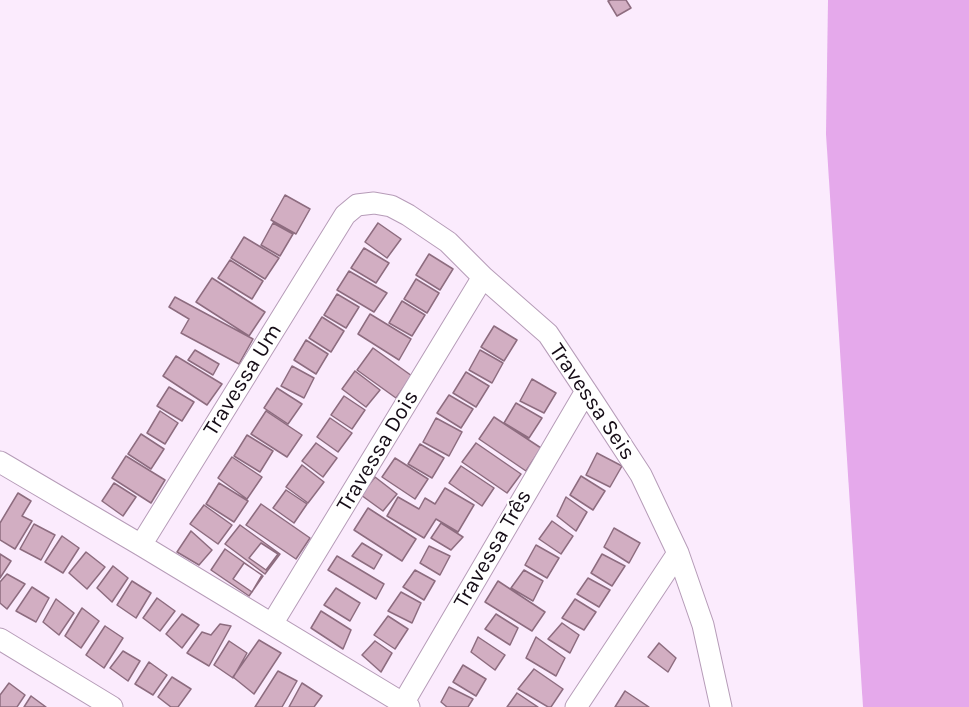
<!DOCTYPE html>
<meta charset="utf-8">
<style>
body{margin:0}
canvas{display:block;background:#fbebfd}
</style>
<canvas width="969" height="707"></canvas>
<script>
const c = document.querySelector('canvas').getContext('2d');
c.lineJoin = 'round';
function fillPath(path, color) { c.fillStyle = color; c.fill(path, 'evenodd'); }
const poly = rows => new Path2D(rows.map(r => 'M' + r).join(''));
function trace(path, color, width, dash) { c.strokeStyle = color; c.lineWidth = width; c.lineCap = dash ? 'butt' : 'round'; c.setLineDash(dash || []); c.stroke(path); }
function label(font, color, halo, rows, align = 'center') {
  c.font = font + ' Karla,sans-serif'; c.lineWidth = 4.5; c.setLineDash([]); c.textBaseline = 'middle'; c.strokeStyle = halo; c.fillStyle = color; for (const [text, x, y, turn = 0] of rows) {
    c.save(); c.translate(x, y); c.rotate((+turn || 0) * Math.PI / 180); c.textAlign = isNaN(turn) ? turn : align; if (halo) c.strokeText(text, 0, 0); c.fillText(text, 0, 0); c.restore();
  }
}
fillPath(poly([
 [828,0,969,0,969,707,863,707,826,134]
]), '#e5a9eb');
const building = poly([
 [611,0,626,0,631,8,617,16,608,1,611,0],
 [285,195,310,209,296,234,271,220,285,195],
 [273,223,293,234,280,256,261,245,273,223],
 [378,223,401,239,387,258,365,242,378,223],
 [244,237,279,258,265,279,231,258,244,237],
 [364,248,389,263,376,283,351,268,364,248],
 [429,254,453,269,440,290,416,275,429,254],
 [230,260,263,281,252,299,218,278,230,260],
 [349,271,387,293,374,312,337,290,349,271],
 [212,278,265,312,249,336,196,302,212,278],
 [416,279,439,293,427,313,404,299,416,279],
 [337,294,359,307,346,328,324,315,337,294],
 [175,297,253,339,239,364,181,333,189,319,169,307,175,297],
 [402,301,425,315,412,336,389,323,402,301],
 [370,314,411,339,399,360,358,334,370,314],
 [322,317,344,331,331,352,309,338,322,317],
 [494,326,517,340,504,361,481,347,494,326],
 [306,340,328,354,316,374,294,360,306,340],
 [373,348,412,376,396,398,357,370,373,348],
 [195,350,219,364,213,375,188,360,195,350],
 [480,350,503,363,492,383,469,370,480,350],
 [176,356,222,384,207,405,163,376,176,356],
 [292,366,314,378,304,398,281,386,292,366],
 [355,371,380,390,366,407,342,389,355,371],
 [466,372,489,386,476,407,453,393,466,372],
 [532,379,556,393,544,413,520,401,532,379],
 [169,387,194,402,182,421,157,406,169,387],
 [277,388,302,404,288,424,264,408,277,388],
 [449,395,473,409,461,428,437,413,449,395],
 [344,396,365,410,352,429,331,415,344,396],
 [516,403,542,418,529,438,504,423,516,403],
 [160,411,178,423,165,444,147,433,160,411],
 [266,411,302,435,287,457,251,434,266,411],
 [494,417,541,448,526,471,479,439,494,417],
 [330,418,352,433,338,452,317,437,330,418],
 [436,418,462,432,449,456,423,442,436,418],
 [141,434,164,449,151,469,128,454,141,434],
 [247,435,273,451,260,472,234,456,247,435],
 [316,443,337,458,323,477,302,461,316,443],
 [476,443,521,474,507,493,462,462,476,443],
 [420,444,444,458,432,478,408,464,420,444],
 [597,453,622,466,610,487,586,475,597,453],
 [126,456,165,480,151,503,112,478,126,456],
 [232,457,262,477,247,499,218,478,232,457],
 [395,458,428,479,415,499,382,477,395,458],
 [302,465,324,482,308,503,286,487,302,465],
 [461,466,494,488,482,506,449,483,461,466],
 [581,476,605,491,593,510,570,495,581,476],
 [375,477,397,494,383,511,361,495,375,477],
 [114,483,136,497,123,516,102,501,114,483],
 [219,483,248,501,234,522,206,504,219,483],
 [445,488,474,505,458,532,436,519,424,538,387,516,398,497,419,509,425,498,435,504,445,488],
 [286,490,307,504,294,523,273,508,286,490],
 [18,493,31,501,22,516,32,521,15,549,0,540,0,523,18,493],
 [566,497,587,512,576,531,557,516,566,497],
 [261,504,310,538,296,559,246,525,261,504],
 [204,505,232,525,218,544,190,524,204,505],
 [368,508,416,539,402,561,354,530,368,508],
 [552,521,573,536,561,554,539,539,552,521],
 [441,523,463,537,451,550,431,538,441,523],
 [34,524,55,535,41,560,20,549,34,524],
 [240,525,280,554,265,574,225,544,240,525],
 [614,528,640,543,629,563,604,547,614,528],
 [191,531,212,550,199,565,177,552,191,531],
 [62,536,79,548,63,573,45,562,62,536],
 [261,543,278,554,266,570,249,558,261,543],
 [362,543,382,555,374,569,352,556,362,543],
 [536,545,559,558,547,578,525,565,536,545],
 [429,546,450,556,440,575,420,563,429,546],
 [225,549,263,576,249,596,211,570,225,549],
 [86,552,105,567,87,589,69,573,86,552],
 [0,554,11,561,0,578,0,554],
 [602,554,625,566,612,586,591,573,602,554],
 [337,556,384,584,376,599,328,570,337,556],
 [244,563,262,575,252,592,233,579,244,563],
 [113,566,128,578,112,602,97,588,113,566],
 [415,570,435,581,424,600,403,587,415,570],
 [524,570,543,581,533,601,511,588,524,570],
 [7,574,25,584,7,609,0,603,0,582,7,574],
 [588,578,610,590,599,607,577,594,588,578],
 [132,581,151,593,136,618,117,605,132,581],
 [498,581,545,612,532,631,485,602,498,581],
 [32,587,49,598,36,622,16,611,32,587],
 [336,588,360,603,350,621,324,605,336,588],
 [401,592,421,603,412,623,388,611,401,592],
 [157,598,175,611,160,631,143,618,157,598],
 [56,599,74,613,59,635,43,622,56,599],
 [575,599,596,612,584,630,562,618,575,599],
 [82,608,99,621,81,648,65,636,82,608],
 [321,611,351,630,343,649,311,628,321,611],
 [182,614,199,625,182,648,166,634,182,614],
 [496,614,518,628,510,645,485,629,496,614],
 [388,616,408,629,395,649,374,635,388,616],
 [562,623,579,635,570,653,548,639,562,623],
 [220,624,231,626,209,666,187,653,202,632,211,635,220,624],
 [105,626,123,638,104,668,86,655,105,626],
 [478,637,505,655,495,670,471,652,478,637],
 [536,637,565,658,556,676,526,658,536,637],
 [259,640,281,653,254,694,233,677,259,640],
 [229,641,247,653,233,678,214,665,229,641],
 [375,641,392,653,381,672,362,655,375,641],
 [659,643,676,658,668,672,648,657,659,643],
 [123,651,140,661,128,681,110,668,123,651],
 [149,662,167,675,153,695,135,684,149,662],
 [463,665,486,679,476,696,453,682,463,665],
 [534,669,563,689,551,707,548,707,518,689,534,669],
 [278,671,297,681,282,707,255,707,278,671],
 [172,677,191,689,178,707,171,707,158,697,172,677],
 [9,683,25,695,17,707,0,707,0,695,9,683],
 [302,683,322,696,314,707,289,707,302,683],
 [449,687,473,699,468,707,447,707,441,702,449,687],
 [625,691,649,707,615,707,625,691],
 [517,693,538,707,507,707,517,693],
 [31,696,46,707,24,707,31,696]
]);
fillPath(building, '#d2aec2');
trace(building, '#8d6c7f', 1.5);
const minor = poly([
 [0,462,141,545,409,707],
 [141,545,345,215,357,205,374,203,391,206,408,215,448,242,483,277,548,334,594,403,641,475,678,553,703,625,721,707],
 [272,624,483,277],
 [0,639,112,707],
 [401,707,586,391],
 [576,707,678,553]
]);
trace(minor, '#b69cb8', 23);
trace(minor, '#fff', 21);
label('22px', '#150c16', '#fff', [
 ["Travessa Um",243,380,-58],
 ["Travessa Seis",592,402,56],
 ["Travessa Dois",378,451,-59],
 ["Travessa Três",493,549,-60]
]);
</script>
